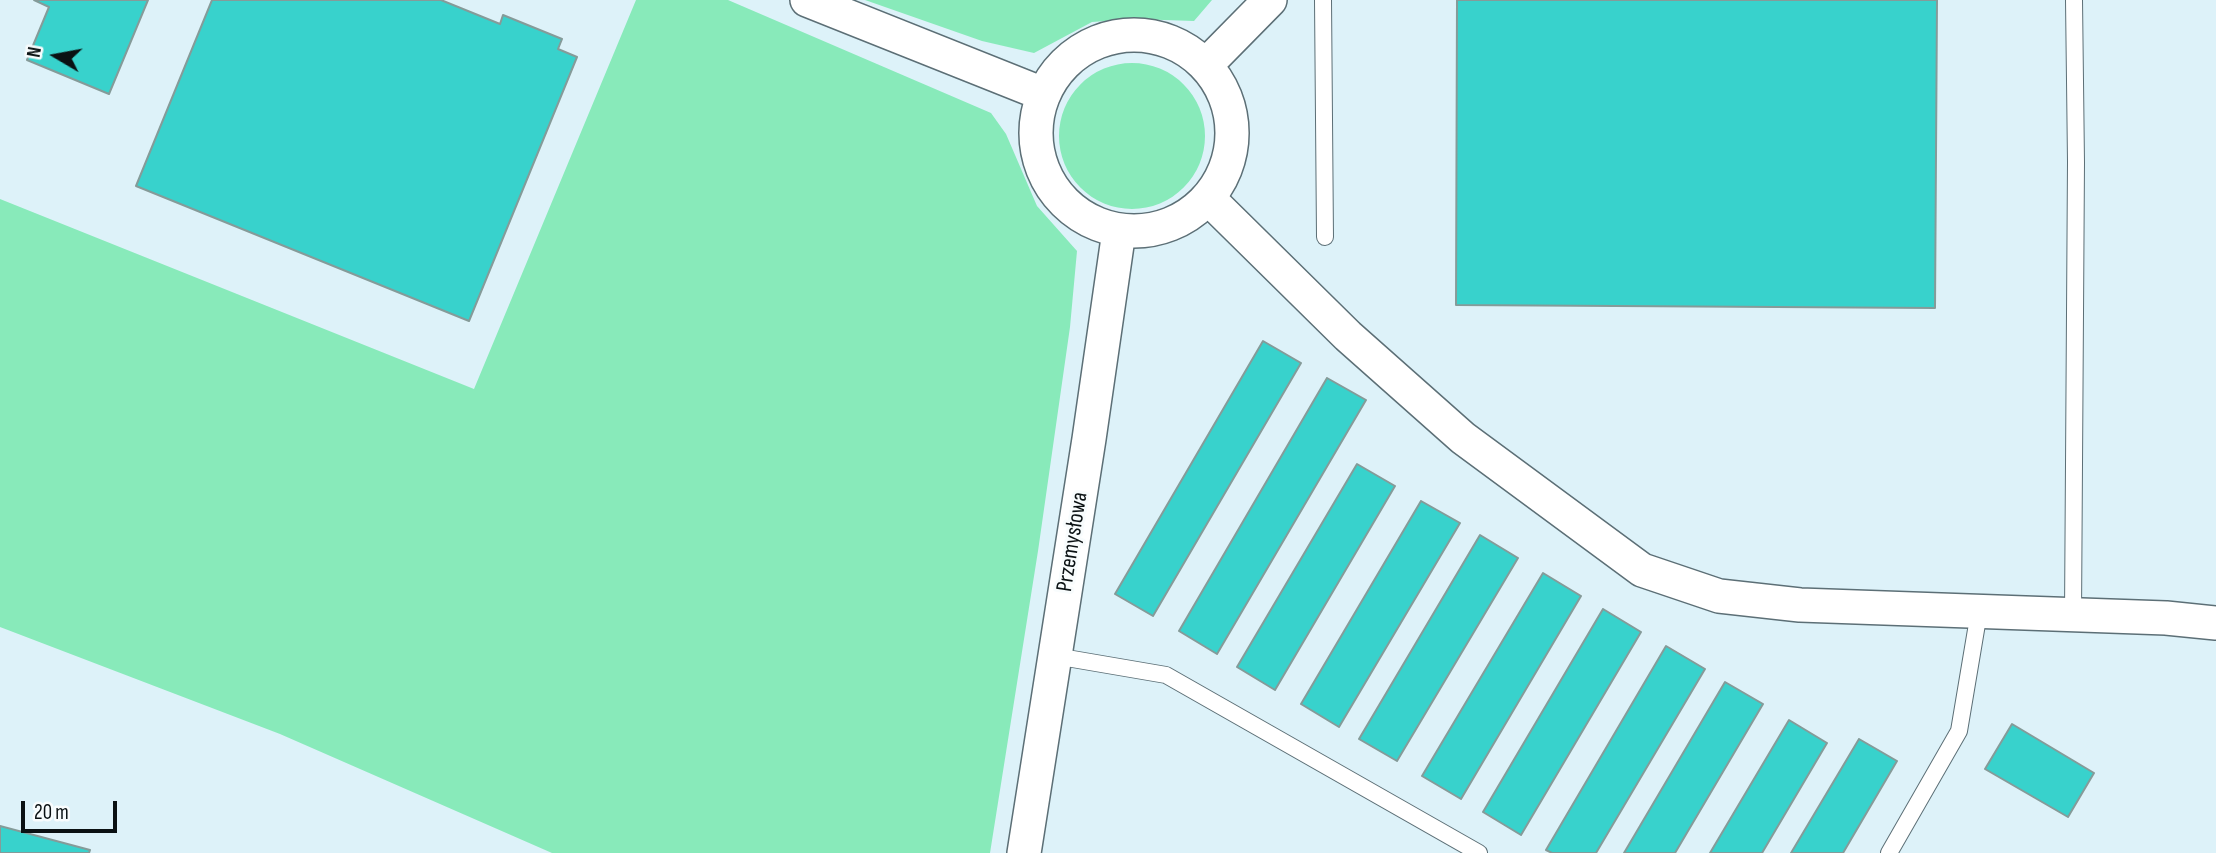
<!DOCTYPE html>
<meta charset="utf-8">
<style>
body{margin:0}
#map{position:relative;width:2216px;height:853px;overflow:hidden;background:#ddf2f9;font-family:"Sofia Sans Condensed",sans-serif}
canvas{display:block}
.north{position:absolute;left:21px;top:21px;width:70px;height:70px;-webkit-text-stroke:5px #f8fcfd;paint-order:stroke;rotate:280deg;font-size:19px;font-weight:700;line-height:28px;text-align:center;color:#0a1113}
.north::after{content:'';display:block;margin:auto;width:24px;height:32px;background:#0a1113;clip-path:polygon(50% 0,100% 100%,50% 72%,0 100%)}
.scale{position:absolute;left:21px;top:801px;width:96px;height:32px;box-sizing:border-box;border:4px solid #0a1113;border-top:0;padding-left:9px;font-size:21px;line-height:24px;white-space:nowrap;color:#0a1113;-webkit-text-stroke:5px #f8fcfd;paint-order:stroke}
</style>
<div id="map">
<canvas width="2216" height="853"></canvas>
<div class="north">N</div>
<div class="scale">20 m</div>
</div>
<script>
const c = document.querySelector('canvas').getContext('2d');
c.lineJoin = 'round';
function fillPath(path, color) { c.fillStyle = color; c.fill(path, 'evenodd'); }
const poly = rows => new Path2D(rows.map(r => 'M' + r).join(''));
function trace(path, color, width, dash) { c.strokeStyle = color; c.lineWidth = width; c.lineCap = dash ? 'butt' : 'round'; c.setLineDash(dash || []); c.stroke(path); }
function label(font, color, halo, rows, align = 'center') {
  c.font = font + ' "Sofia Sans Condensed",sans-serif'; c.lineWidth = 6; c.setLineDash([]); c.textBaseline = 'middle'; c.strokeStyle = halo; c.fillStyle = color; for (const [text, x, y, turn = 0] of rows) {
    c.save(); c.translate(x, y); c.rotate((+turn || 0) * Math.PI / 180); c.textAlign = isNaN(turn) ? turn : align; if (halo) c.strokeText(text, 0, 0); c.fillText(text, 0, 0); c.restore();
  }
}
fillPath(poly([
 [636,0,728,0,991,113,1006,134,1037,206,1077,251,1070,327,1038,551,990,853,552,853,280,734,0,627,0,199,474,389],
 [865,0,1212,0,1194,21,1134,19,1092,22,1034,53,982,41],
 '1059 136a73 73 0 1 1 146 0a73 73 0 1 1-146 0Z'
]), '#88eaba');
const building = poly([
 [34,0,148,0,109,94,27,60,49,7,34,0],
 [212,0,441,0,500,24,503,15,562,39,558,49,577,57,469,321,136,186,212,0],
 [1457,0,1937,0,1935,308,1456,305,1457,0],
 [1263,341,1301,363,1153,616,1115,594,1263,341],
 [1327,378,1366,400,1217,654,1179,631,1327,378],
 [1357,464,1395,486,1275,690,1237,667,1357,464],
 [1421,501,1460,523,1339,727,1301,704,1421,501],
 [1480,535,1518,558,1397,761,1359,739,1480,535],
 [1543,573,1581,596,1461,799,1422,776,1543,573],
 [1603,609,1641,632,1521,835,1483,812,1603,609],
 [1666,646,1705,669,1596,853,1552,853,1546,850,1666,646],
 [1725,682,1763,704,1675,853,1624,853,1725,682],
 [1789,720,1827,743,1762,853,1710,853,1789,720],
 [2012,724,2094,773,2068,817,1985,769,2012,724],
 [1859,739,1897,761,1843,853,1791,853,1859,739],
 [0,826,90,850,89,853,0,853,0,826]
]);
fillPath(building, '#38d2cc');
trace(building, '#859b99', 2);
const lane = poly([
 [1323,0,1325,237],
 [2073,615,2076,162,2074,0],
 [1055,656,1166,675,1479,853],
 [1889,853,1959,731,1979,612]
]);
const street = poly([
 [807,0,1043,94],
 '1036 133a98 98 0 1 1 196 0a98 98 0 1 1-196 0Z',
 [1206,65,1270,0],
 [1208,198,1348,336,1463,438,1642,570,1719,596,1800,605,2166,618,2216,623],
 [1024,853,1089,439,1119,231]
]);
trace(lane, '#5c6f76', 18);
trace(street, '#5c6f76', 36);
trace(lane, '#fff', 16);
trace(street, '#fff', 33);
label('23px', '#0a1113', '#f8fcfd', [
 ["Przemysłowa",1073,542,-81]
]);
</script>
